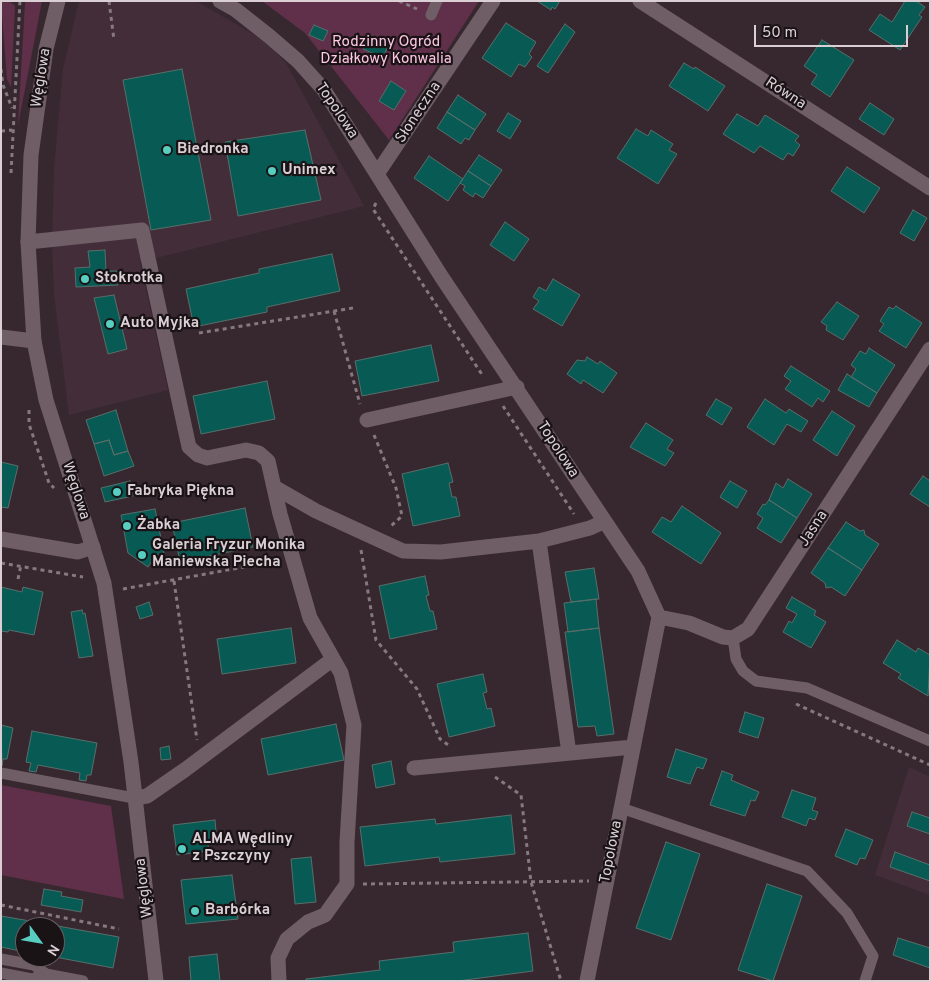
<!DOCTYPE html>
<meta charset="utf-8">
<style>
body{margin:0}
#map{position:relative;width:931px;height:982px;overflow:hidden;background:#37282f;font-family:Overpass,sans-serif}
canvas{display:block}
.frame{position:absolute;inset:0;border:2px solid #dacfd4;pointer-events:none}
.north{position:absolute;left:15px;top:917px;width:50px;height:50px;box-sizing:border-box;background:#1a1316;border:1px solid #675e62;border-radius:50%;rotate:122deg;font-size:14px;font-weight:700;line-height:20px;text-align:center;color:#dacfd4}
.north::after{content:'';display:block;margin:auto;width:18px;height:22px;background:#58cec1;clip-path:polygon(50% 0,100% 100%,50% 72%,0 100%)}
.scale{position:absolute;left:754px;top:25px;width:154px;height:22px;box-sizing:border-box;border:2px solid #dacfd4;border-top:0;padding-left:6px;font-size:15px;line-height:18px;white-space:nowrap;color:#dacfd4;-webkit-text-stroke:4px #1a1316;paint-order:stroke}
</style>
<div id="map">
<canvas width="931" height="982"></canvas>
<div class="frame"></div>
<div class="north">N</div>
<div class="scale">50 m</div>
</div>
<script>
const c = document.querySelector('canvas').getContext('2d');
c.lineJoin = 'round';
function fillPath(path, color) { c.fillStyle = color; c.fill(path, 'evenodd'); }
const poly = rows => new Path2D(rows.map(r => 'M' + r).join(''));
function trace(path, color, width, dash) { c.strokeStyle = color; c.lineWidth = width; c.lineCap = dash ? 'butt' : 'round'; c.setLineDash(dash || []); c.stroke(path); }
function label(font, color, halo, rows, align = 'center') {
  c.font = font + ' Overpass,sans-serif'; c.lineWidth = 4.5; c.setLineDash([]); c.textBaseline = 'middle'; c.strokeStyle = halo; c.fillStyle = color; for (const [text, x, y, turn = 0] of rows) {
    c.save(); c.translate(x, y); c.rotate((+turn || 0) * Math.PI / 180); c.textAlign = isNaN(turn) ? turn : align; if (halo) c.strokeText(text, 0, 0); c.fillText(text, 0, 0); c.restore();
  }
}
fillPath(poly([
 [79,1,196,1,265,41,286,63,364,206,140,262,168,390,69,415,54,294,52,247,54,168,63,69],
 [909,767,930,777,930,895,875,875]
]), '#432d38');
fillPath(poly([
 [1,1,9,1,15,6,11,87,7,79],
 [26,1,42,1,18,125,25,3],
 [262,1,479,1,389,140,305,33],
 [1,785,111,806,124,899,1,875]
]), '#60304a');
const building = poly([
 [537,1,560,1,555,9,552,7,551,10,537,1],
 [905,1,916,1,925,7,919,15,922,17,900,50,869,30,880,14,892,22,905,1],
 [506,23,536,42,529,54,532,57,525,67,519,64,511,77,482,58,506,23],
 [565,24,575,32,548,73,537,66,565,24],
 [314,25,328,31,323,41,309,35,314,25],
 [370,35,389,43,383,58,363,49,370,35],
 [822,40,854,60,830,97,811,84,817,75,804,66,822,40],
 [684,63,694,69,695,67,725,86,708,111,669,86,684,63],
 [182,69,211,220,151,230,123,80,182,69],
 [391,81,406,91,394,110,379,101,391,81],
 [458,95,486,114,475,130,447,112,458,95],
 [870,103,894,119,884,135,859,119,870,103],
 [447,112,475,130,469,140,465,138,461,144,437,128,447,112],
 [508,113,521,121,510,139,497,131,508,113],
 [737,114,758,126,765,115,799,136,795,141,800,145,793,156,788,153,783,160,760,146,754,153,723,134,737,114],
 [636,129,648,136,651,130,673,144,669,150,677,154,658,184,617,158,636,129],
 [305,130,321,200,238,216,225,142,305,130],
 [479,155,502,170,491,186,468,171,479,155],
 [429,156,463,179,448,201,414,178,429,156],
 [847,167,880,188,864,213,831,191,847,167],
 [468,171,491,186,483,198,475,193,473,197,463,190,465,186,460,183,468,171],
 [913,210,927,218,914,241,900,233,913,210],
 [505,222,529,239,514,261,490,245,505,222],
 [105,250,106,271,117,271,118,285,76,287,75,268,90,267,88,251,105,250],
 [332,254,340,291,267,307,267,312,194,327,186,289,259,273,259,269,332,254],
 [553,279,580,295,562,326,533,309,539,301,533,297,539,287,546,291,553,279],
 [114,295,127,349,108,354,94,298,114,295],
 [837,302,859,316,843,340,826,330,827,326,821,322,837,302],
 [896,306,922,323,906,348,879,331,884,324,880,321,889,307,893,309,896,306],
 [431,345,439,381,362,396,355,361,431,345],
 [869,348,895,365,877,393,851,377,856,369,851,365,860,351,866,354,869,348],
 [587,357,598,364,600,361,617,373,603,393,583,380,581,384,567,374,577,360,585,361,587,357],
 [791,366,830,391,823,402,818,398,812,407,785,389,791,381,784,376,791,366],
 [847,374,877,393,869,407,838,390,847,374],
 [267,381,275,419,201,434,193,396,267,381],
 [716,399,732,408,722,425,706,415,716,399],
 [765,399,786,413,789,409,808,421,801,432,787,424,774,445,747,427,765,399],
 [116,410,128,451,114,455,109,440,94,444,86,420,116,410],
 [832,411,855,426,837,456,813,440,832,411],
 [646,423,673,440,667,449,674,453,665,466,630,447,646,423],
 [109,440,114,455,128,451,134,466,104,476,94,444,109,440],
 [1,462,18,466,8,508,1,507,1,462],
 [448,463,453,482,449,483,452,497,456,497,460,516,413,526,402,474,448,463],
 [923,476,930,481,930,507,910,494,923,476],
 [788,479,812,494,797,518,769,500,776,483,783,488,788,479],
 [130,481,133,496,105,502,101,488,130,481],
 [730,481,747,491,737,508,720,497,730,481],
 [769,500,797,518,781,543,757,528,763,518,757,514,763,504,765,505,769,500],
 [682,506,721,533,701,564,652,532,662,517,671,522,682,506],
 [245,508,253,547,180,562,172,523,245,508],
 [155,509,164,553,156,555,148,567,128,553,121,515,155,509],
 [846,522,860,531,864,530,865,535,879,544,862,570,828,548,846,522],
 [828,548,862,570,845,596,831,587,826,588,825,583,811,573,828,548],
 [594,568,599,599,571,602,565,572,594,568],
 [425,576,429,595,426,596,430,611,433,611,437,629,390,639,379,586,425,576],
 [1,587,22,592,23,587,43,592,34,635,9,630,8,632,1,631,1,587],
 [792,597,816,611,814,615,826,622,811,648,783,632,789,621,792,623,797,614,786,608,792,597],
 [596,599,599,628,568,632,564,603,596,599],
 [149,602,153,615,140,619,136,607,149,602],
 [82,610,83,614,85,613,93,656,79,658,71,612,82,610],
 [291,628,296,663,222,674,217,639,291,628],
 [599,628,614,734,597,736,595,726,578,727,565,632,599,628],
 [897,640,916,652,918,648,930,655,928,696,898,678,901,674,883,663,897,640],
 [483,674,487,692,483,693,487,709,491,708,495,726,449,737,437,684,483,674],
 [745,712,764,718,758,738,739,732,745,712],
 [336,724,344,760,268,775,261,739,336,724],
 [1,725,13,728,7,759,3,759,2,766,1,725],
 [32,731,97,743,91,775,87,775,86,781,79,780,80,773,38,765,36,772,29,771,31,763,26,762,32,731],
 [169,746,171,759,161,760,160,748,169,746],
 [676,749,707,759,703,769,697,767,690,784,667,777,676,749],
 [391,761,395,784,376,788,372,765,391,761],
 [722,771,733,775,731,780,759,792,755,801,751,800,745,816,710,805,722,771],
 [792,790,816,798,812,810,818,812,815,820,809,818,806,826,782,817,792,790],
 [912,812,930,818,930,834,907,826,912,812],
 [511,815,515,854,440,862,439,857,365,866,360,827,435,819,436,824,511,815],
 [215,820,217,843,208,844,209,851,177,855,173,825,215,820],
 [846,829,873,840,865,859,860,858,857,865,835,856,846,829],
 [666,842,700,854,671,940,636,928,666,842],
 [895,852,930,865,930,881,890,867,895,852],
 [311,857,316,902,295,904,291,859,311,857],
 [232,875,238,919,186,924,181,880,232,875],
 [767,884,802,896,773,981,738,970,767,884],
 [44,889,62,892,61,896,83,900,81,912,41,905,44,889],
 [1,916,36,922,35,927,25,927,25,952,1,947,1,916],
 [52,925,119,937,113,968,55,957,55,927,52,927,52,925],
 [528,933,533,971,458,981,306,981,306,979,380,970,379,961,454,952,453,942,528,933],
 [898,938,930,948,930,968,893,955,898,938],
 [217,954,220,981,191,981,189,957,217,954]
]);
fillPath(building, '#085b54');
trace(building, '#586e6b', 1);
trace(poly([
 [109,1,114,40],
 [399,1,417,9],
 [1,69,3,85,12,108],
 [1,131,12,130],
 [11,173,20,1],
 [376,203,373,209,483,376],
 [334,311,360,404],
 [199,333,353,308],
 [503,406,574,514],
 [29,410,29,424,49,483,54,488],
 [374,435,396,488,402,516,391,526],
 [361,550,376,640,417,689,440,739,451,747],
 [1,563,83,577],
 [18,579,21,565],
 [174,581,197,740],
 [123,589,277,561],
 [796,704,930,765],
 [495,777,521,795,531,882,561,981],
 [363,884,589,881],
 [1,905,119,929]
]), '#85787e', 3, [4, 4]);
trace(poly([
 [431,15,437,1],
 [733,638,736,659,743,671,756,681,807,688,930,741],
 [1,773,134,798],
 [621,808,807,871,847,913,873,956,865,981],
 [1,959,34,965,46,974,83,981],
 [1,973,32,979,46,974]
]), '#705e67', 11);
trace(poly([
 [220,1,236,10,269,36,298,61,324,90,441,276,638,571,659,617,587,981],
 [640,1,930,188],
 [377,174,493,1],
 [28,242,142,230,189,447,198,455,207,458,246,450,259,453,268,461,280,514,310,618,341,673,354,725,347,842,347,884,325,915,308,922,287,939,278,958,279,981],
 [1,337,34,341],
 [367,420,517,387],
 [274,487,316,511,403,551,441,552,539,541,590,528,603,522],
 [1,539,78,552,93,547],
 [539,541,569,753],
 [659,617,689,623,723,637,733,638,748,629,930,349],
 [414,768,633,747],
 [134,798,147,796,186,769,333,659]
]), '#705e67', 15);
trace(poly([
 [58,1,46,49,31,155,28,242,34,341,46,400,104,583,131,762,156,981]
]), '#705e67', 15);
for (const [x, y, r, color] of [
 [167,150,5,"#58cec1"],
 [272,171,5,"#58cec1"],
 [85,279,5,"#58cec1"],
 [110,324,5,"#58cec1"],
 [117,492,5,"#58cec1"],
 [127,526,5,"#58cec1"],
 [142,555,5,"#58cec1"],
 [182,849,5,"#58cec1"],
 [195,911,5,"#58cec1"]
]) { const dot = new Path2D(); dot.arc(x, y, r, 0, 2 * Math.PI); c.fillStyle = color; c.fill(dot); trace(dot, '#1a1316', 2); }
label('15px', '#ffc7e3', '#1a1316', [
 ["Rodzinny Ogród",386,43],
 ["Działkowy Konwalia",386,60]
]);
label('15px', '#dacfd4', '#1a1316', [
 ["Węglowa",42,78,-81],
 ["Równa",785,94,33],
 ["Topolowa",336,111,56],
 ["Słoneczna",419,113,-57],
 ["Topolowa",557,450,57],
 ["Węglowa",75,491,72],
 ["Jasna",814,529,-57],
 ["Topolowa",612,852,-79],
 ["Węglowa",145,888,-97]
]);
label('bold 15px', '#dacfd4', '#1a1316', [
 ["Biedronka",177,150],
 ["Unimex",282,171],
 ["Stokrotka",95,279],
 ["Auto Myjka",120,324],
 ["Fabryka Piękna",127,492],
 ["Żabka",137,526],
 ["Galeria Fryzur Monika",152,546],
 ["Maniewska Piecha",152,563],
 ["ALMA Wędliny",192,840],
 ["z Pszczyny",192,857],
 ["Barbórka",205,911]
], 'left');
</script>
